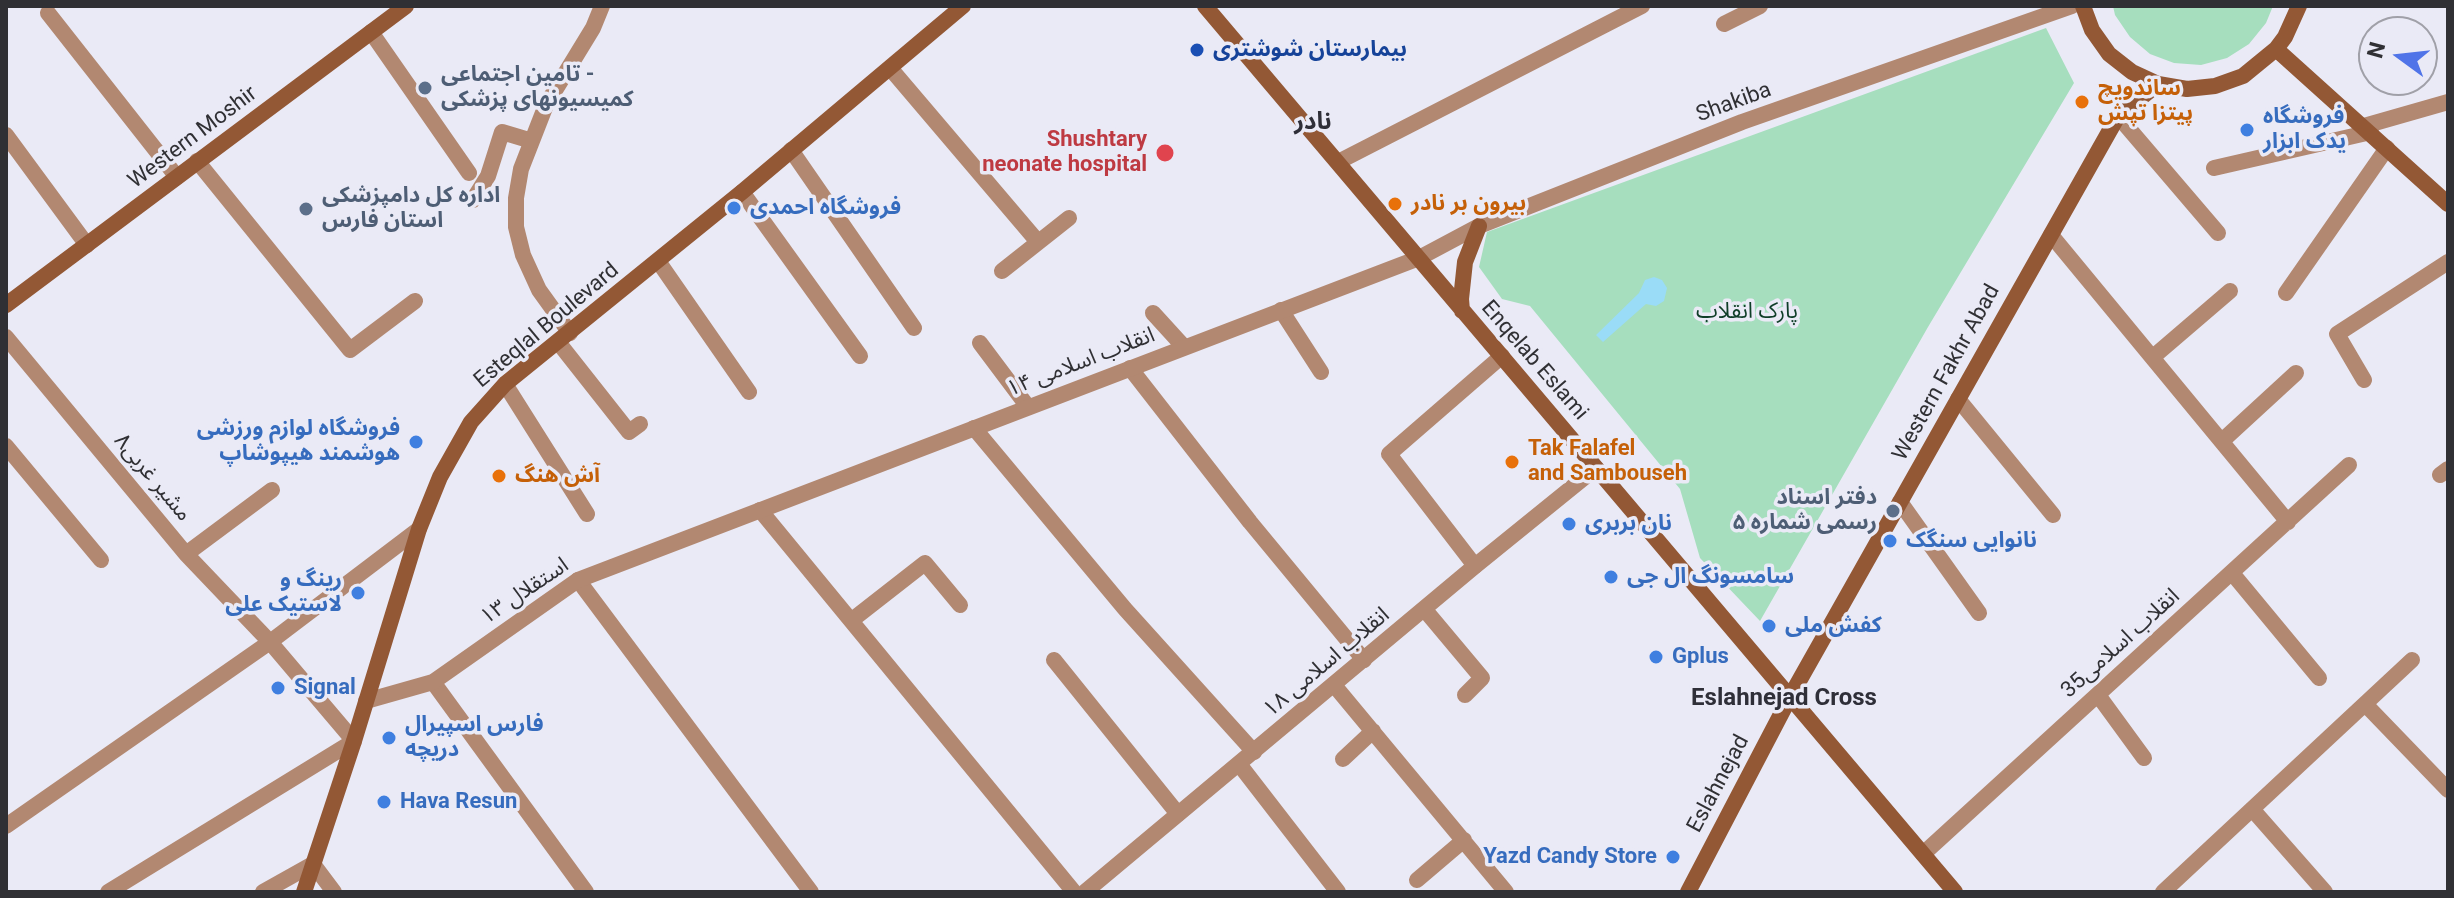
<!DOCTYPE html>
<meta charset="utf-8">
<style>
body{margin:0}
#map{position:relative;width:2454px;height:898px;overflow:hidden;background:#eaeaf6;font-family:Roboto,sans-serif}
canvas{display:block}
.frame{position:absolute;inset:0;border:8px solid #303034;pointer-events:none}
.north{position:absolute;left:2358px;top:16px;width:80px;height:80px;box-sizing:border-box;background:#eaeaf6;border:2px solid #a0a0a8;border-radius:50%;rotate:285deg;font-size:22px;font-weight:700;line-height:32px;text-align:center;color:#303034}
.north::after{content:'';display:block;margin:auto;width:28px;height:36px;background:#5074e8;clip-path:polygon(50% 0,100% 100%,50% 72%,0 100%)}
</style>
<div id="map">
<canvas width="2454" height="898"></canvas>
<div class="frame"></div>
<div class="north">N</div>
</div>
<script>
const c = document.querySelector('canvas').getContext('2d');
c.lineJoin = 'round';
function fillPath(path, color) { c.fillStyle = color; c.fill(path, 'evenodd'); }
const poly = rows => new Path2D(rows.map(r => 'M' + r).join(''));
function trace(path, color, width, dash) { c.strokeStyle = color; c.lineWidth = width; c.lineCap = dash ? 'butt' : 'round'; c.setLineDash(dash || []); c.stroke(path); }
function label(font, color, halo, rows, align = 'center') {
  c.font = font + ' Roboto,"Noto Sans Arabic",sans-serif'; c.lineWidth = 7; c.setLineDash([]); c.textBaseline = 'middle'; c.strokeStyle = halo; c.fillStyle = color; for (const [text, x, y, turn = 0] of rows) {
    c.save(); c.translate(x, y); c.rotate((+turn || 0) * Math.PI / 180); c.textAlign = isNaN(turn) ? turn : align; if (halo) c.strokeText(text, 0, 0); c.fillText(text, 0, 0); c.restore();
  }
}
fillPath(poly([
 [2113,6,2273,6,2266,23,2249,44,2227,58,2201,65,2174,63,2150,54,2130,37,2115,15],
 [2046,28,2074,83,1928,327,1760,621,1700,558,1680,489,1530,306,1502,299,1479,267,1487,232]
]), '#a6debe');
fillPath(poly([
 [1654,277,1662,280,1667,288,1664,301,1656,306,1646,304,1603,342,1596,335,1639,293,1645,280]
]), '#9adcf7');
trace(poly([
 [48,13,177,177],
 [1724,24,1760,6],
 [371,32,469,173],
 [890,68,1038,242],
 [2118,116,2218,233],
 [2364,126,2448,102],
 [6,135,87,245],
 [791,150,914,328],
 [197,161,350,350,415,301],
 [1338,162,1642,6],
 [2214,168,2371,132],
 [742,192,860,356],
 [473,200,488,176,502,132,532,141],
 [2051,235,2288,522],
 [658,261,749,392],
 [1002,271,1069,218],
 [2286,293,2387,148],
 [1281,310,1321,372],
 [1153,313,1184,347],
 [570,333,539,290,523,255,516,227,516,198,521,169,546,105,593,28,602,6],
 [6,337,186,554,270,642,354,741,108,892],
 [558,342,629,432,640,424],
 [980,343,1028,407],
 [2153,357,2230,291],
 [1130,368,1250,522,1364,660],
 [2364,380,2337,334,2448,262],
 [505,384,587,514],
 [1958,399,2053,515],
 [974,428,1125,609,1254,752],
 [2222,441,2296,373],
 [6,446,101,560],
 [2440,475,2448,469],
 [1900,502,1979,613],
 [760,510,1074,892],
 [186,554,272,490],
 [1475,566,1389,454,1502,356],
 [2232,573,2319,678],
 [578,580,811,892],
 [1425,610,1482,678,1465,695],
 [852,620,925,563,960,605],
 [1054,660,1178,814],
 [433,682,586,892],
 [1334,685,1506,892],
 [2098,695,2144,758],
 [2365,704,2448,790],
 [1343,759,1373,731],
 [1239,764,1338,892],
 [2252,809,2325,892],
 [6,826,270,642,419,529],
 [1923,854,2349,465],
 [1417,880,1464,840],
 [263,892,313,864,334,892],
 [2163,892,2412,660]
]), '#b28871', 16);
trace(poly([
 [366,701,433,682,578,580,1419,258,1479,226,1742,122,2072,6],
 [1085,892,1475,566,1596,468]
]), '#b28871', 16);
trace(poly([
 [1205,6,1955,892],
 [2083,6,2092,30,2109,54,2132,72,2158,84,2187,89,2215,86,2243,76,2276,49,2285,37,2299,6],
 [2276,49,2448,204],
 [6,305,406,6],
 [1462,311,1461,299,1465,262,1479,226],
 [304,892,354,741,419,529,440,477,471,422,505,384,742,192,963,6],
 [1688,892,1790,697,2118,116,2158,84]
]), '#935835', 16);
for (const [x, y, r, color] of [
 [1197,50,8,"#1a4fb4"],
 [425,88,8,"#5c6f8a"],
 [2082,102,8,"#e8710a"],
 [2247,130,8,"#3f7fe0"],
 [1165,153,10,"#e0444e"],
 [1395,204,8,"#e8710a"],
 [734,208,8,"#3f7fe0"],
 [306,209,8,"#5c6f8a"],
 [416,442,8,"#3f7fe0"],
 [1512,462,8,"#e8710a"],
 [499,476,8,"#e8710a"],
 [1893,511,8,"#5c6f8a"],
 [1569,524,8,"#3f7fe0"],
 [1890,541,8,"#3f7fe0"],
 [1611,577,8,"#3f7fe0"],
 [358,593,8,"#3f7fe0"],
 [1769,626,8,"#3f7fe0"],
 [1656,657,8,"#3f7fe0"],
 [278,688,8,"#3f7fe0"],
 [389,738,8,"#3f7fe0"],
 [384,802,8,"#3f7fe0"],
 [1673,857,8,"#3f7fe0"]
]) { const dot = new Path2D(); dot.arc(x, y, r, 0, 2 * Math.PI); c.fillStyle = color; c.fill(dot); trace(dot, '#eaeaf6', 3); }
label('bold 22px', '#164399', '#eaeaf6', [
 ["بیمارستان شوشتری",1213,50]
], 'left');
label('bold 22px', '#4e5e75', '#eaeaf6', [
 ["تامین اجتماعی -",441,75],
 ["کمیسیونهای پزشکی",441,100],
 ["اداره کل دامپزشکی",322,196],
 ["استان فارس",322,221],
 ["دفتر اسناد",1877,498,"right"],
 ["رسمی شماره ۵",1877,523,"right"]
], 'left');
label('bold 22px', '#c56008', '#eaeaf6', [
 ["ساندویچ",2098,89],
 ["پیتزا تپش",2098,114],
 ["بیرون بر نادر",1411,204],
 ["Tak Falafel",1528,449],
 ["and Sambouseh",1528,474],
 ["آش هنگ",515,476]
], 'left');
label('22px', '#303034', '#eaeaf6', [
 ["Shakiba",1734,103,-20],
 ["Western Moshir",193,138,-37],
 ["Esteqlal Boulevard",547,326,-40],
 ["Enqelab Eslami",1534,361,49],
 ["۱۴ انقلاب اسلامی",1081,363,-21],
 ["Western Fakhr Abad",1947,373,-61],
 ["مشیر غربی۸",152,478,50],
 ["۱۳ استقلال",525,592,-34],
 ["35انقلاب اسلامی",2121,644,-42],
 ["۱۸ انقلاب اسلامی",1327,663,-40],
 ["Eslahnejad",1719,784,-62]
]);
label('bold 22px', '#366cbe', '#eaeaf6', [
 ["فروشگاه",2263,117],
 ["یدک ابزار",2263,142],
 ["فروشگاه احمدی",750,208],
 ["فروشگاه لوازم ورزشی",400,429,"right"],
 ["هوشمند هیپوشاپ",400,454,"right"],
 ["نان بربری",1585,524],
 ["نانوایی سنگک",1906,541],
 ["سامسونگ ال جی",1627,577],
 ["رینگ و",342,580,"right"],
 ["لاستیک علی",342,605,"right"],
 ["کفش ملی",1785,626],
 ["Gplus",1672,657],
 ["Signal",294,688],
 ["فارس اسپیرال",405,725],
 ["دریچه",405,750],
 ["Hava Resun",400,802],
 ["Yazd Candy Store",1657,857,"right"]
], 'left');
label('bold 22px', '#be3a42', '#eaeaf6', [
 ["Shushtary",1147,140],
 ["neonate hospital",1147,165]
], 'right');
label('22px', '#0f3e28', '#eaeaf6', [
 ["پارک انقلاب",1747,312]
]);
label('bold 24px', '#2f2f38', '#eaeaf6', [
 ["نادر",1313,123],
 ["Eslahnejad Cross",1784,699]
]);
</script>
